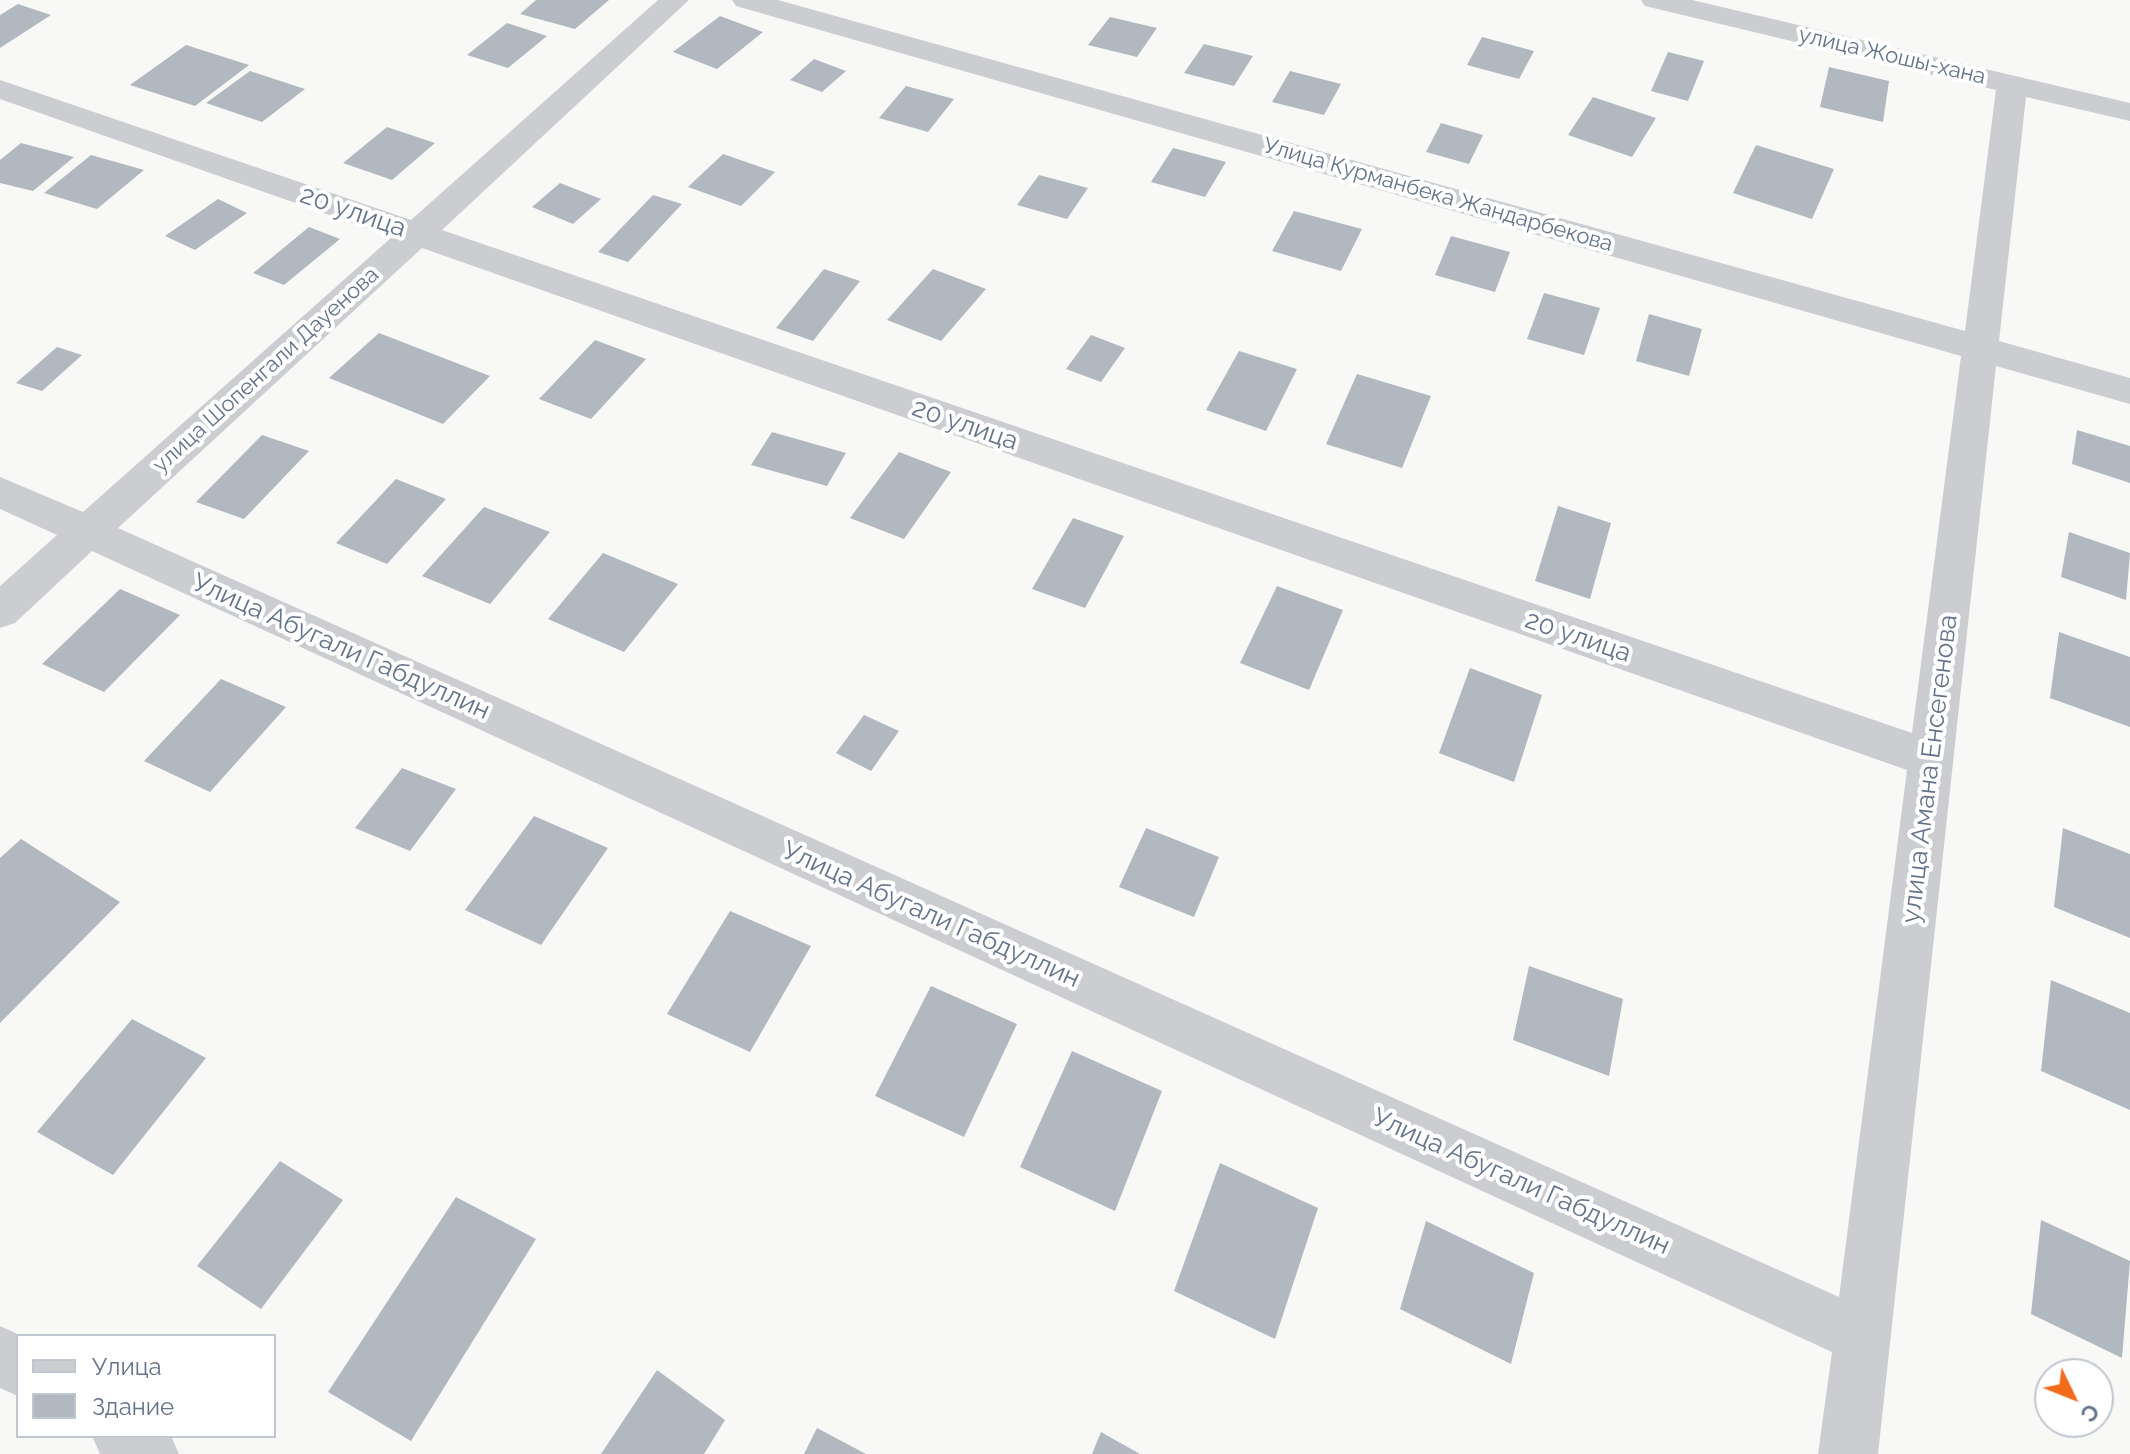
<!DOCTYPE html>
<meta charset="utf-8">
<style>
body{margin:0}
#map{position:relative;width:2130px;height:1454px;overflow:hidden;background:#f8f9f6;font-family:Raleway,sans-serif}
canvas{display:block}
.legend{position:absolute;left:16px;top:1334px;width:260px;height:104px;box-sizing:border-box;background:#fff;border:2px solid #c1c7d0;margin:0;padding:10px 14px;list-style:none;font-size:24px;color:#657489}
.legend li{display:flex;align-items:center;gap:16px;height:40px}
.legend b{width:40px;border:2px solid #c1c7d0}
.north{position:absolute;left:2034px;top:1358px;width:80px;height:80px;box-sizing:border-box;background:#fff;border:2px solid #c1c7d0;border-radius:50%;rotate:133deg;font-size:22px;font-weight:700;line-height:32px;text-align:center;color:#657489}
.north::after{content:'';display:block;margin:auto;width:28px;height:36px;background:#f36c1b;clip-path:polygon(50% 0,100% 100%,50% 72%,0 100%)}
</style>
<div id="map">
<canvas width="2130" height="1454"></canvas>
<ul class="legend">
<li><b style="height:10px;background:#cbcdd1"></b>Улица</li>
<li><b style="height:22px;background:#b2b8c0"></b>Здание</li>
</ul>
<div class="north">С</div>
</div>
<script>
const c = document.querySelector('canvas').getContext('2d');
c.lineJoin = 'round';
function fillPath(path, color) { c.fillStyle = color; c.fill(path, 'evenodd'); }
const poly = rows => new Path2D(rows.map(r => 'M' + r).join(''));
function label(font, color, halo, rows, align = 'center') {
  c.font = font + ' Raleway,sans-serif'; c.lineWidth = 8; c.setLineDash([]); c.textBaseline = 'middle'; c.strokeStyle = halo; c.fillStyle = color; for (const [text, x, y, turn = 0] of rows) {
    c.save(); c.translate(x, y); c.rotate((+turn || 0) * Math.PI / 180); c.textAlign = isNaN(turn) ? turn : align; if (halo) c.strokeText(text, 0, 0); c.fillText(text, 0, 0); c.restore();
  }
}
fillPath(poly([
 [536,0,609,0,575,29,520,14],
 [18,4,51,15,0,48,0,15],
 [720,16,763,32,717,69,673,52],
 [1110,17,1157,28,1137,57,1088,45],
 [507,23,547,36,508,68,467,55],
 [1482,37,1534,51,1519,79,1467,65],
 [1204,44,1253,56,1234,86,1184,73],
 [186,45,249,65,195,106,130,85],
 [1668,52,1704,61,1688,101,1651,91],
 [814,59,846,71,822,92,790,80],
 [1829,67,1889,81,1883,122,1820,107],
 [250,71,305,89,262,122,206,103],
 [1290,71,1341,84,1324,115,1272,102],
 [906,86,954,99,928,132,879,118],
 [1593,97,1656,118,1632,157,1568,135],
 [1441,123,1483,135,1469,164,1426,152],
 [387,127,435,143,392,180,343,163],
 [21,143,74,157,33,191,0,183,0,160],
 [1756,145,1834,169,1812,219,1733,193],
 [1173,148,1226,162,1205,197,1151,182],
 [723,154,775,172,741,206,688,187],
 [91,155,144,170,97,209,44,193],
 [1039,175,1088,188,1067,219,1017,205],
 [560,183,601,199,573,224,532,207],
 [653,195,682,204,628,262,598,252],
 [218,199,247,213,195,250,165,236],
 [1294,211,1362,229,1341,271,1272,251],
 [309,227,340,239,284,285,253,273],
 [1451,236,1510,252,1495,292,1435,275],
 [824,269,860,281,813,341,776,328],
 [933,269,986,289,941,341,887,320],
 [1544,293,1600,308,1584,355,1527,339],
 [1649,314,1702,329,1689,376,1636,361],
 [379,333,490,376,443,424,329,378],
 [1091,335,1125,348,1101,382,1066,369],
 [595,340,646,359,591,419,539,399],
 [57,347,82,355,42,391,16,383],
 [1239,351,1297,369,1266,431,1206,410],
 [1357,374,1431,396,1402,468,1326,444],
 [2077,430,2130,446,2130,483,2072,464],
 [772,432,846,453,827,486,751,465],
 [262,435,309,451,244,519,196,502],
 [899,452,951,472,904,539,850,518],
 [396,479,446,499,387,564,336,543],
 [1558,506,1611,523,1590,599,1535,581],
 [484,507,550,532,490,604,422,576],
 [1073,518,1124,536,1085,608,1032,589],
 [2069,532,2130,553,2126,600,2061,577],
 [603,553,678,584,624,652,548,619],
 [1277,586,1343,610,1309,690,1240,663],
 [120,589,180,615,104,692,42,664],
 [2059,632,2130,657,2130,727,2050,698],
 [1470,668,1542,695,1514,782,1439,753],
 [221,679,286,707,210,792,144,761],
 [864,715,899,731,871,771,836,753],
 [402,768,456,789,410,851,355,828],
 [534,816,608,848,541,945,465,910],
 [1146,828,1219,857,1194,917,1119,887],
 [2063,828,2130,854,2130,938,2054,907],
 [21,839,120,902,0,1023,0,858],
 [730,911,811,946,750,1052,667,1014],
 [1529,966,1623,999,1609,1076,1513,1040],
 [2051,980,2130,1013,2130,1110,2041,1071],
 [931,986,1017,1024,964,1137,875,1096],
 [132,1019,206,1058,113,1175,37,1132],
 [1072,1051,1162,1091,1115,1211,1020,1167],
 [280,1161,343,1200,261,1309,197,1266],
 [1220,1163,1318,1208,1275,1339,1174,1291],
 [456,1197,536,1239,411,1441,328,1392],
 [2041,1220,2130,1261,2122,1358,2031,1314],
 [1426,1221,1534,1273,1511,1364,1400,1309],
 [657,1370,725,1420,704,1454,601,1454],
 [817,1428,866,1454,804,1454],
 [1101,1432,1140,1454,1092,1454]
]), '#b2b8c0');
fillPath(poly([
 [658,0,689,0,442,230,1912,733,1961,356,736,6,732,0,778,0,1965,331,1996,90,1645,6,1641,0,1692,0,2130,103,2130,121,2026,97,1999,341,2130,378,2130,404,1996,366,1878,1454,1818,1454,1832,1352,92,551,15,623,0,628,0,586,57,535,0,509,0,477,83,512,392,237,0,99,0,80,411,220,658,0],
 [422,248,1907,770,1839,1297,118,528,422,248],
 [0,1326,22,1336,18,1336,18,1396,0,1388,0,1326],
 [92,1436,171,1436,179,1454,100,1454,92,1436]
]), '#cbcdd1');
label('22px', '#657489', '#fff', [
 ["улица Жошы-хана",1892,56,13],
 ["Улица Курманбека Жандарбекова",1438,195,16],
 ["улица Шопенгали Дауенова",266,370,-42]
]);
label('26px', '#657489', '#fff', [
 ["20 улица",353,212,19],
 ["20 улица",965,425,19],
 ["20 улица",1578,637,19],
 ["Улица Абугали Габдуллин",341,647,24],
 ["улица Амана Енсегенова",1930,769,-83],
 ["Улица Абугали Габдуллин",931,915,24],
 ["Улица Абугали Габдуллин",1521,1182,24]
]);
</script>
